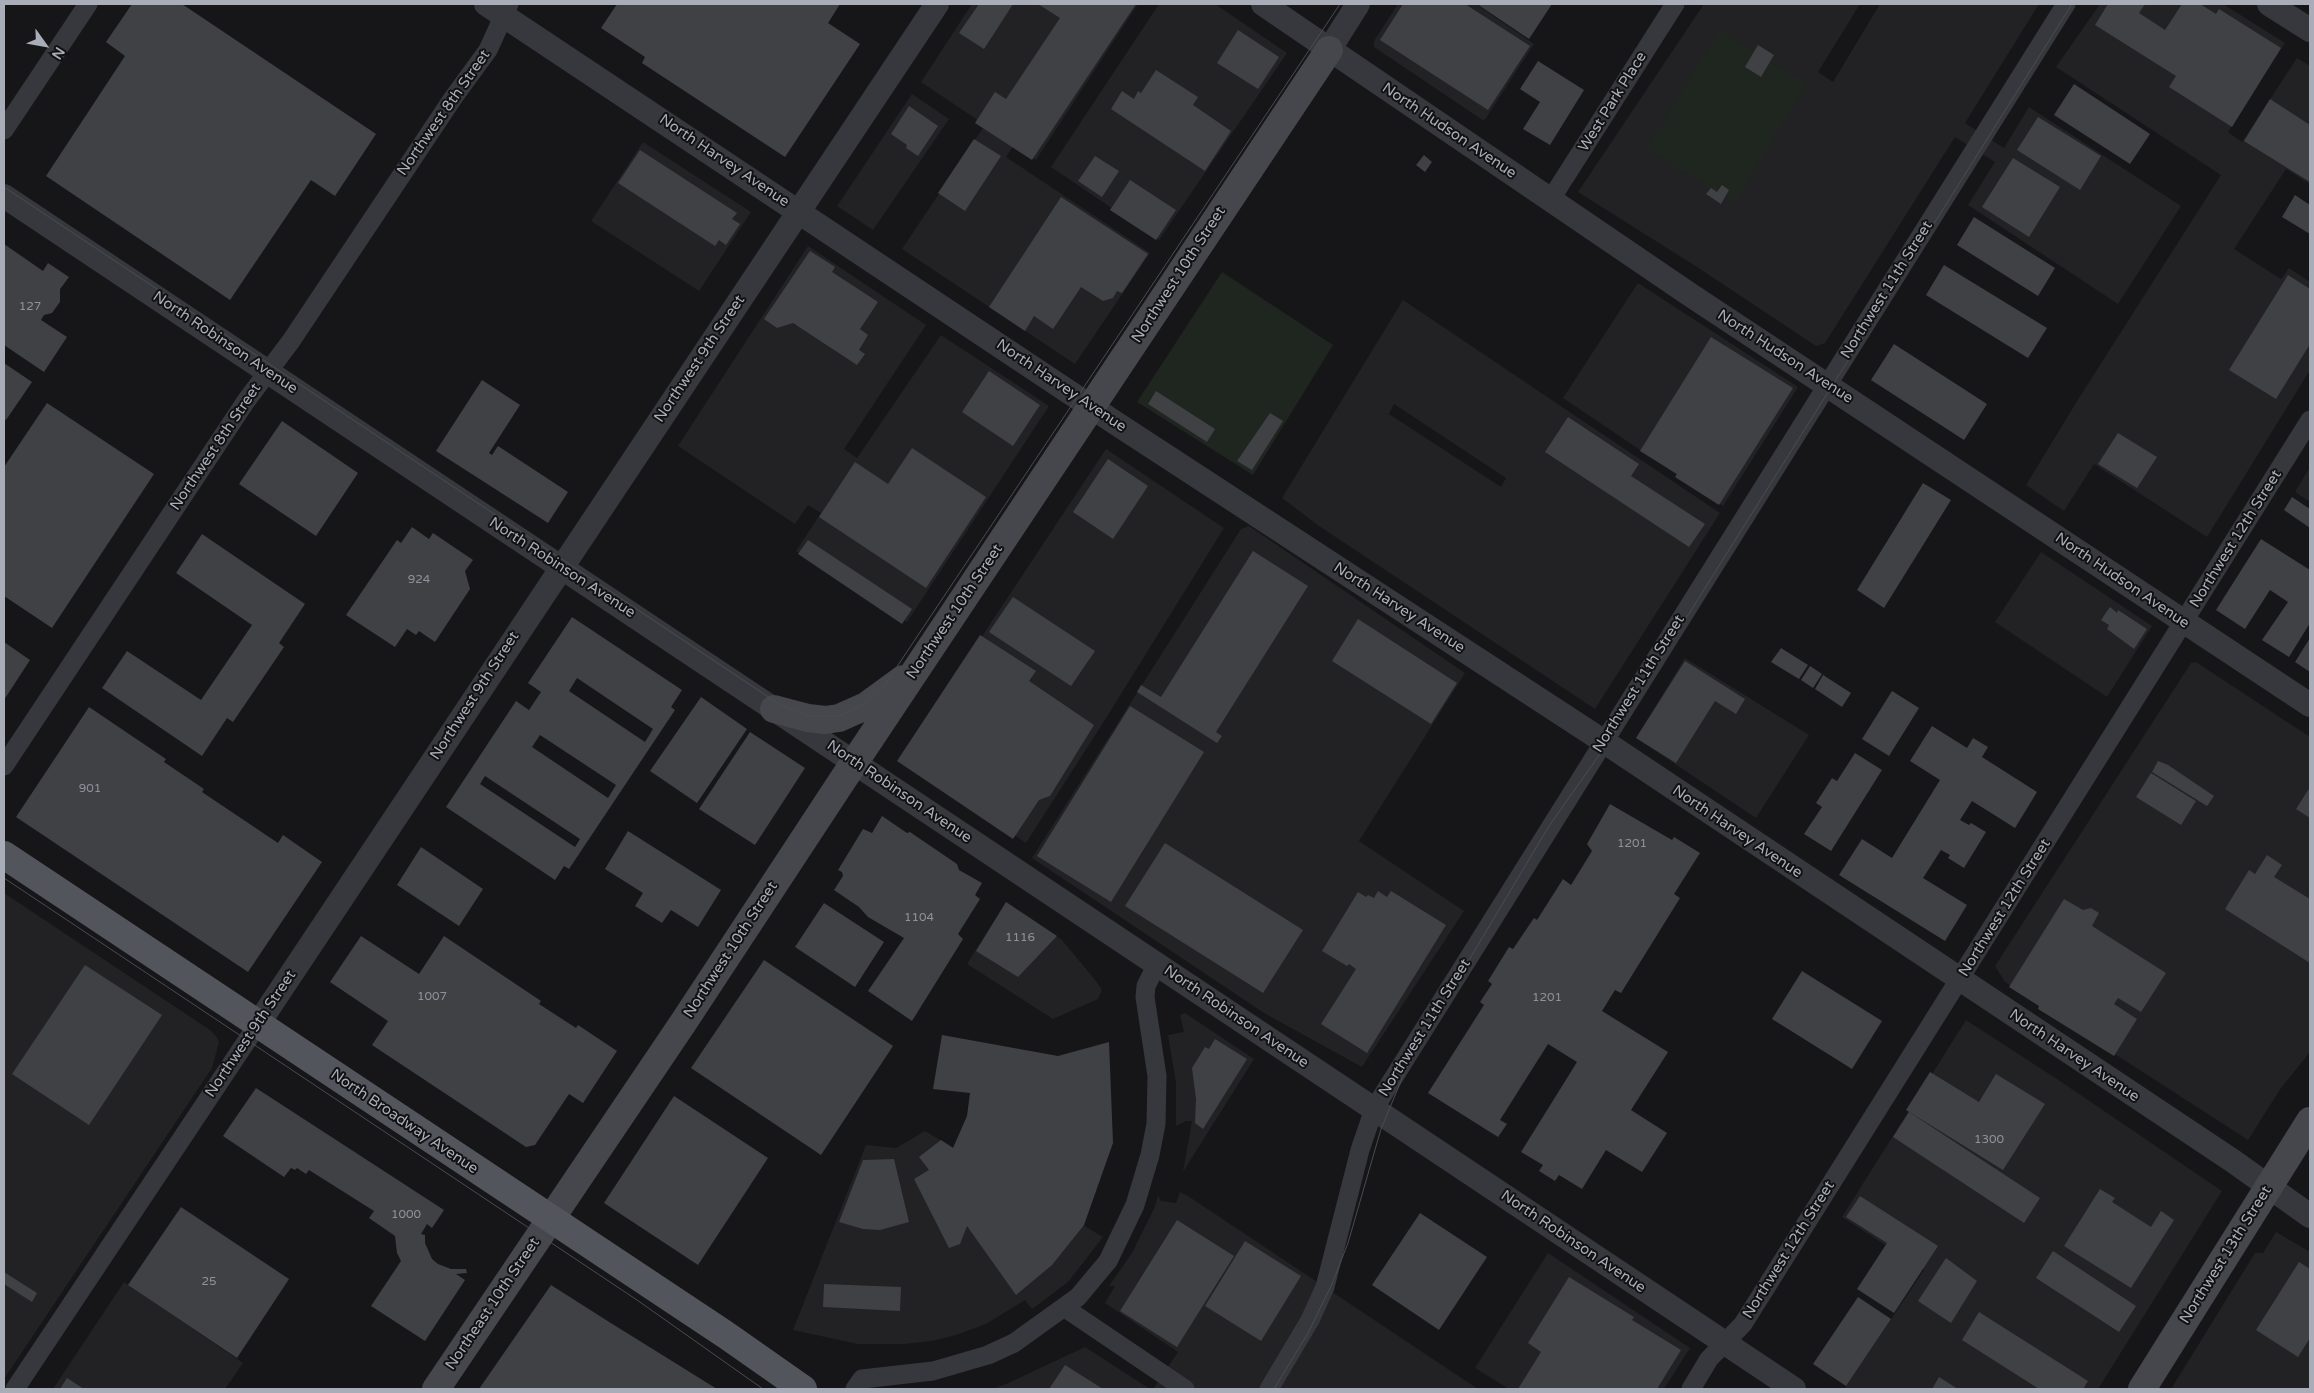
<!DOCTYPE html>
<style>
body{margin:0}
#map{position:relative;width:2314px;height:1393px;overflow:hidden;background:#161618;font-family:"Varela Round",sans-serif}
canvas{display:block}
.frame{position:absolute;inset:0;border:5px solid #a8adb8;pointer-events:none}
.north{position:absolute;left:20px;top:20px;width:50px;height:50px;-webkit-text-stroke:4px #111113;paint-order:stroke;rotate:122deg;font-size:14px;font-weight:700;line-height:20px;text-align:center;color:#a8adb8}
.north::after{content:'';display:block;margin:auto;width:18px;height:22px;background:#a8adb8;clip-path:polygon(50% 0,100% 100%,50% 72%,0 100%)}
</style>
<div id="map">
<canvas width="2314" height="1393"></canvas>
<div class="frame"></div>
<div class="north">N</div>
</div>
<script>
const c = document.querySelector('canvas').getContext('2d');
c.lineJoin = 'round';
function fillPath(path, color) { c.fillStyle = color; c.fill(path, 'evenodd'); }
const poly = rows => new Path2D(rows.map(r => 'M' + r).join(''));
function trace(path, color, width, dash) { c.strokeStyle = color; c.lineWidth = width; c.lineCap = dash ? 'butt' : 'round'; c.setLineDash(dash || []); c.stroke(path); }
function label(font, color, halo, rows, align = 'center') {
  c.font = font + ' "Varela Round",sans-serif'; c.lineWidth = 4; c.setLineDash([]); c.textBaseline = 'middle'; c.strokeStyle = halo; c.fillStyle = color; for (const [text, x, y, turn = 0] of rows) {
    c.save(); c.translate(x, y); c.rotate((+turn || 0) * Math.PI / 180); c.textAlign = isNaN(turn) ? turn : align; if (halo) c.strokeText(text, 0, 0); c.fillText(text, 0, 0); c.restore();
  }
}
fillPath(poly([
 [972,4,1138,4,1036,160,1014,145,1006,157,1150,253,1075,364,902,249,985,125,921,82],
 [1159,4,1215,4,1287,53,1159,240,1051,167],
 [1398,4,1476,4,1534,44,1484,121,1374,47,1374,41],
 [1704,4,1860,4,1818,72,1833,82,1880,4,2039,4,1965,123,2004,148,2029,107,2181,206,2118,304,1968,205,1995,162,1955,137,1825,343,1816,346,1697,267,1578,192],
 [2100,4,2223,4,2285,43,2228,132,2242,142,2297,58,2310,66,2310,184,2286,169,2234,249,2281,279,2289,268,2310,282,2310,370,2207,537,2094,464,2064,511,2026,485,2079,398,2221,175,2056,67],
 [912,94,949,119,873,230,837,206],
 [643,142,751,212,699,291,591,221],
 [808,246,926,325,844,449,857,458,941,335,1049,406,907,622,796,551,821,513,808,505,795,524,678,446],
 [1638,283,1798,387,1723,506,1563,398],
 [1403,300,1720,513,1595,709,1319,526,1282,498],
 [1394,404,1506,478,1501,487,1389,414],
 [1106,449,1224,528,1108,715,1026,843,902,757],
 [2310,467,2310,502,2295,492],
 [1249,526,1465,673,1359,841,1464,911,1362,1067,1264,1013,1032,858,1241,529],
 [2041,552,2152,626,2107,697,1995,622],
 [1685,658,1809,735,1756,818,1636,738],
 [2196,662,2310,737,2310,1052,2281,1088,2248,1140,2039,1005,2005,982,1995,966,2191,663],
 [4,893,210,1030,216,1036,219,1042,212,1068,4,1379],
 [1006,902,1062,940,1096,981,1102,990,1098,999,1053,1019,967,964],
 [1185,1013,1254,1059,1183,1172,1192,1121,1186,1121,1176,1126,1176,1083,1168,1035,1184,1032,1180,1015],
 [1966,1020,2060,1081,2222,1191,2098,1389,1844,1389,1924,1270,1842,1217],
 [925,1131,1103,1237,1068,1282,1039,1304,1032,1309,1025,1300,986,1324,956,1335,932,1341,904,1344,858,1344,793,1330,866,1145,896,1148],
 [1180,1192,1188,1196,1478,1389,1153,1389,1178,1352,1105,1303,1115,1286,1109,1286,1132,1253,1154,1209,1158,1196,1161,1201,1176,1203],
 [2276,1232,2310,1252,2310,1389,2171,1389,2255,1253,2263,1253],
 [1548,1253,1690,1348,1664,1389,1509,1389,1475,1368],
 [124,1282,243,1363,225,1389,53,1389],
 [1085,1347,1150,1389,992,1389,1004,1385]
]), '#222225');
fillPath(poly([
 [1720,30,1807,84,1734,203,1646,149],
 [1222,272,1333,345,1253,475,1137,402]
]), '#1e261f');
fillPath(poly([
 [132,4,182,4,376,134,335,196,311,180,230,300,46,176,125,56,106,42],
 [617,4,840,4,828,23,860,44,785,157,642,63,645,57,601,28],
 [979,4,1013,4,984,49,959,33],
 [1038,4,1136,4,1032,160,975,123,995,92,1006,99,1060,18],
 [1403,4,1465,4,1530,46,1488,110,1380,40],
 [1477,4,1552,4,1529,39],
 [2108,4,2145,4,2139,13,2165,30,2182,4,2200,4,2216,14,2219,9,2281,48,2232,127,2169,87,2176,76,2095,25],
 [1238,30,1279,57,1258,89,1217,63],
 [1758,45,1774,55,1761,77,1745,67],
 [1538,61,1584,90,1550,145,1523,129,1540,102,1520,89],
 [1156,70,1198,97,1193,105,1231,131,1205,171,1111,109,1122,91,1134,99,1138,91,1141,93],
 [2074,84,2150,134,2130,164,2054,115],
 [2270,99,2310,125,2310,182,2244,141],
 [909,106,938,126,918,156,906,148,907,145,891,134],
 [2038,117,2101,156,2080,190,2017,150],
 [974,139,1001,156,965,211,938,193],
 [640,150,737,213,732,219,740,224,726,245,719,240,715,246,618,183],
 [1424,155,1432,162,1425,172,1416,165],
 [1095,156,1119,171,1102,197,1078,181],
 [2013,158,2060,187,2029,237,1982,207],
 [1130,180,1176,210,1156,240,1110,210],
 [1722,185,1729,190,1721,204,1706,194,1711,188,1717,192],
 [2295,195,2310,205,2310,234,2282,217],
 [1061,197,1148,254,1122,293,1117,291,1113,298,1103,301,1081,287,1053,329,1034,316,1025,331,989,307],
 [1974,217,2055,268,2038,296,1957,245],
 [4,244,43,271,48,263,69,277,60,289,60,302,52,313,44,315,41,320,67,337,44,372,4,345],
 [810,251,835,267,832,272,878,302,860,329,868,335,859,350,865,354,857,365,793,323,777,328,764,319],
 [1944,265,2047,328,2028,358,1926,295],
 [2288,275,2310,289,2310,344,2276,399,2229,370],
 [1711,337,1793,388,1719,505,1675,477,1677,474,1640,451],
 [1894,344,1987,404,1964,440,1871,380],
 [4,363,32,382,6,420,4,419],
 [989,371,1040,405,1013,446,962,412],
 [482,380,520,405,489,453,492,455,498,446,568,492,548,523,436,451],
 [1156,391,1215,429,1207,442,1148,404],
 [47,403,154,474,52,628,4,596,4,467],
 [1270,413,1283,421,1252,470,1237,461],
 [1568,417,1639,464,1631,476,1705,524,1689,547,1545,452],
 [282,421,358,473,316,536,239,484],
 [2118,433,2157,457,2137,488,2098,464],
 [912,448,986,497,926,588,819,517,855,462,888,484],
 [1108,459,1148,486,1113,539,1073,512],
 [1923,483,1951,500,1884,608,1857,590],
 [2292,497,2310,509,2310,528,2284,510],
 [412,527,429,539,433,533,473,560,465,571,470,589,435,642,419,631,416,635,407,629,395,647,346,615,397,540,401,543],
 [202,534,305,604,279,643,284,647,233,722,227,718,202,756,102,688,127,651,201,700,252,625,176,573],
 [2261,539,2310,570,2310,623,2289,657,2262,640,2288,602,2270,590,2245,629,2216,610],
 [808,540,912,609,902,624,798,554],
 [1253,551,1308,586,1216,732,1222,736,1217,743,1137,692,1141,685,1161,697],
 [1013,597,1095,651,1071,686,989,632],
 [2110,607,2117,613,2118,610,2147,629,2134,649,2107,629,2109,625,2101,620],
 [572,617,682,690,671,707,675,710,569,869,564,866,555,880,446,807,516,701,529,710,541,692,528,683],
 [577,678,653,729,645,742,569,691],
 [540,735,616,785,608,798,532,747],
 [485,776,580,839,575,847,480,784],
 [1358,619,1457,683,1431,724,1332,661],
 [980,635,1036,671,1029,681,1094,725,1050,796,1039,800,1013,839,897,761],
 [2310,638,2310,672,2295,662],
 [4,642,30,660,4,700],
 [1781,648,1808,665,1799,679,1771,662],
 [1685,661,1745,699,1736,714,1715,701,1676,763,1636,738],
 [1810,666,1822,674,1813,688,1801,680],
 [1823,675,1851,693,1842,707,1815,689],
 [1892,691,1919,708,1889,756,1862,739],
 [701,697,747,729,697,803,650,771],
 [1130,706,1204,752,1111,902,1037,856],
 [89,707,166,759,164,762,204,789,202,792,278,843,283,835,322,862,248,972,16,817],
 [1932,726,1967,748,1973,738,1988,747,1982,757,2037,792,2015,828,1972,801,1960,820,1969,825,1971,823,1986,832,1964,868,1948,858,1950,855,1941,850,1923,878,1967,905,1945,941,1839,875,1862,839,1892,858,1940,780,1910,761],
 [750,732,805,768,755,845,699,809],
 [1855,753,1882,770,1831,851,1804,834,1822,807,1816,803,1832,778,1837,781],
 [2158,761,2168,765,2214,796,2207,806,2152,772],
 [2151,773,2196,801,2181,825,2136,797],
 [2310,787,2310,818,2296,809],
 [1610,804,1672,840,1674,837,1700,853,1674,894,1680,898,1621,993,1615,990,1602,1011,1668,1052,1631,1110,1667,1133,1642,1172,1606,1150,1582,1189,1559,1175,1555,1181,1539,1171,1543,1165,1521,1152,1577,1062,1548,1044,1500,1120,1507,1124,1498,1137,1428,1093,1484,1005,1480,1002,1492,984,1488,981,1509,947,1513,949,1534,918,1537,920,1563,879,1571,885,1592,851,1587,844],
 [882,816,907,833,910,832,957,864,959,870,982,883,975,895,980,899,958,934,963,939,912,1021,868,991,904,938,868,917,859,907,834,890,843,876,842,872,838,870,863,829,872,833],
 [628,831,721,890,698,927,671,910,662,923,635,906,643,893,605,869],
 [1165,843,1303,930,1263,993,1125,906],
 [421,847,483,889,459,926,397,885],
 [2267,855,2282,865,2274,877,2310,899,2310,963,2225,909,2249,870,2255,874],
 [1378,891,1387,897,1391,891,1446,925,1367,1053,1321,1024,1356,969,1349,964,1347,966,1322,951,1358,892,1366,897,1368,895,1374,898],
 [2064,899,2083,910,2091,908,2099,913,2092,926,2166,973,2141,1012,2118,998,2114,1004,2137,1019,2114,1056,2038,1009,2039,1006,2009,987],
 [1006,902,1057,936,1018,977,976,951],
 [824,903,884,942,855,987,795,947],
 [361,936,419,974,444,936,541,1001,539,1004,576,1028,578,1025,617,1051,583,1103,569,1094,535,1145,526,1147,372,1045,388,1021,330,982],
 [764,960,893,1046,821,1155,691,1068],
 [85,965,162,1015,89,1125,12,1074],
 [1802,971,1882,1021,1852,1069,1772,1019],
 [942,1035,1058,1056,1109,1042,1113,1143,1084,1225,1052,1265,1016,1295,967,1226,960,1244,949,1248,914,1179,929,1170,919,1157,941,1140,953,1148,967,1116,970,1093,933,1089],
 [1215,1039,1247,1059,1203,1129,1195,1123,1196,1099,1192,1068,1205,1047,1209,1049],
 [1930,1072,1979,1102,1996,1074,2045,1104,2003,1170,1906,1110],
 [256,1088,444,1210,432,1228,427,1224,421,1234,425,1235,425,1243,432,1259,438,1264,451,1269,466,1269,467,1273,456,1274,465,1280,425,1341,371,1306,401,1261,397,1253,395,1236,369,1218,374,1211,309,1170,306,1174,297,1168,295,1170,291,1168,284,1177,223,1136],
 [674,1096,768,1158,698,1265,604,1203],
 [1909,1112,2040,1198,2024,1223,1893,1137],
 [894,1159,909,1222,880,1230,863,1229,839,1222,863,1160],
 [2100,1189,2115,1198,2112,1202,2151,1227,2161,1211,2174,1220,2131,1288,2064,1246],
 [1860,1196,1938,1246,1894,1313,1857,1289,1887,1243,1846,1217],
 [181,1207,289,1279,237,1358,128,1285],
 [1420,1213,1487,1257,1439,1330,1372,1285],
 [1177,1220,1234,1256,1177,1347,1120,1311],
 [1245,1241,1301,1276,1261,1341,1205,1306],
 [2053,1251,2136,1306,2119,1332,2036,1278],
 [1946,1258,1977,1281,1951,1323,1918,1301],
 [2299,1262,2310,1269,2310,1338,2298,1357,2256,1330],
 [4,1272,37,1293,32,1302,4,1284],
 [1569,1277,1634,1317,1632,1320,1681,1350,1657,1389,1518,1389,1541,1352,1528,1343],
 [824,1284,901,1287,900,1311,823,1307],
 [551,1285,606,1320,717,1389,479,1389],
 [1858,1297,1891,1319,1846,1386,1813,1364],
 [1979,1312,2088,1381,2083,1389,2039,1389,1962,1340],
 [1065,1365,1103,1389,1049,1389],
 [1939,1377,1958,1389,1932,1389],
 [67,1378,84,1389,60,1389]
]), '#404145');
trace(poly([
 [4,130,88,4],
 [1551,199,1675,4],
 [4,766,246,401,291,341,453,98,488,50,509,4],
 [1065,1308,1185,1389],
 [15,1389,258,1024],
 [855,1389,862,1379,933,1371,988,1355,1014,1343,1078,1297,1108,1261,1135,1205,1150,1155,1156,1124,1157,1076,1145,997,1146,986,1157,964],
 [1269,1389,1310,1320,1325,1287,1360,1150,1374,1109,2066,4],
 [1691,1389,1709,1359,1743,1324,2310,420]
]), '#37383d', 19);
trace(poly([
 [486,4,1114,422,1603,741,2233,1161,2310,1216],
 [1263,4,1689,294,2310,705],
 [2269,4,2310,30],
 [1329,50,1358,4],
 [4,196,1794,1389],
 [258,1024,937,4]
]), '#37383d', 24);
trace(poly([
 [774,709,808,718,825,720,839,718,866,706,903,679],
 [436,1389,685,1020,842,781,1329,50],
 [2142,1389,2310,1121]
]), '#45474d', 28);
trace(poly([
 [4,855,726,1335,803,1389]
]), '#53555c', 28);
trace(poly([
 [4,187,779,704,808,716,839,716,865,704,884,686,1340,4],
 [4,878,637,1300,763,1389],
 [1274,1389,1308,1333,1332,1284,1348,1243,1381,1129,1406,1069,1432,1022,1549,826,1607,744,2072,4]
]), '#4a4c52', 1);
label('12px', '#8e929b', null, [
 ["127",30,307],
 ["924",419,580],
 ["901",90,789],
 ["1201",1632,844],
 ["1104",919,918],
 ["1116",1020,938],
 ["1007",432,997],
 ["1201",1547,998],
 ["1300",1989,1140],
 ["1000",406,1215],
 ["25",209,1282]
]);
label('15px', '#a8adb8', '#111113', [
 ["West Park Place",1613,102,-58],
 ["Northwest 8th Street",444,113,-55],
 ["North Hudson Avenue",1449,131,34],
 ["North Harvey Avenue",724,161,34],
 ["Northwest 10th Street",1179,275,-57],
 ["Northwest 11th Street",1887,290,-58],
 ["North Robinson Avenue",225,343,34],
 ["North Hudson Avenue",1785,357,33],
 ["Northwest 9th Street",700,359,-56],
 ["North Harvey Avenue",1061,386,34],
 ["Northwest 8th Street",216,447,-56],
 ["Northwest 12th Street",2236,539,-58],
 ["North Robinson Avenue",562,568,33],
 ["North Hudson Avenue",2122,581,34],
 ["North Harvey Avenue",1399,608,33],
 ["Northwest 10th Street",955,612,-56],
 ["Northwest 11th Street",1639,684,-58],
 ["Northwest 9th Street",475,696,-57],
 ["North Robinson Avenue",899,792,34],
 ["North Harvey Avenue",1737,832,34],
 ["Northwest 12th Street",2005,908,-58],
 ["Northwest 10th Street",731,950,-57],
 ["North Robinson Avenue",1236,1017,34],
 ["Northwest 11th Street",1425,1028,-58],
 ["Northwest 9th Street",251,1034,-56],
 ["North Harvey Avenue",2074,1056,34],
 ["North Broadway Avenue",404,1122,34],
 ["North Robinson Avenue",1573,1242,34],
 ["Northwest 12th Street",1789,1250,-58],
 ["Northwest 13th Street",2226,1255,-58],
 ["Northeast 10th Street",493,1304,-56]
]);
</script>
